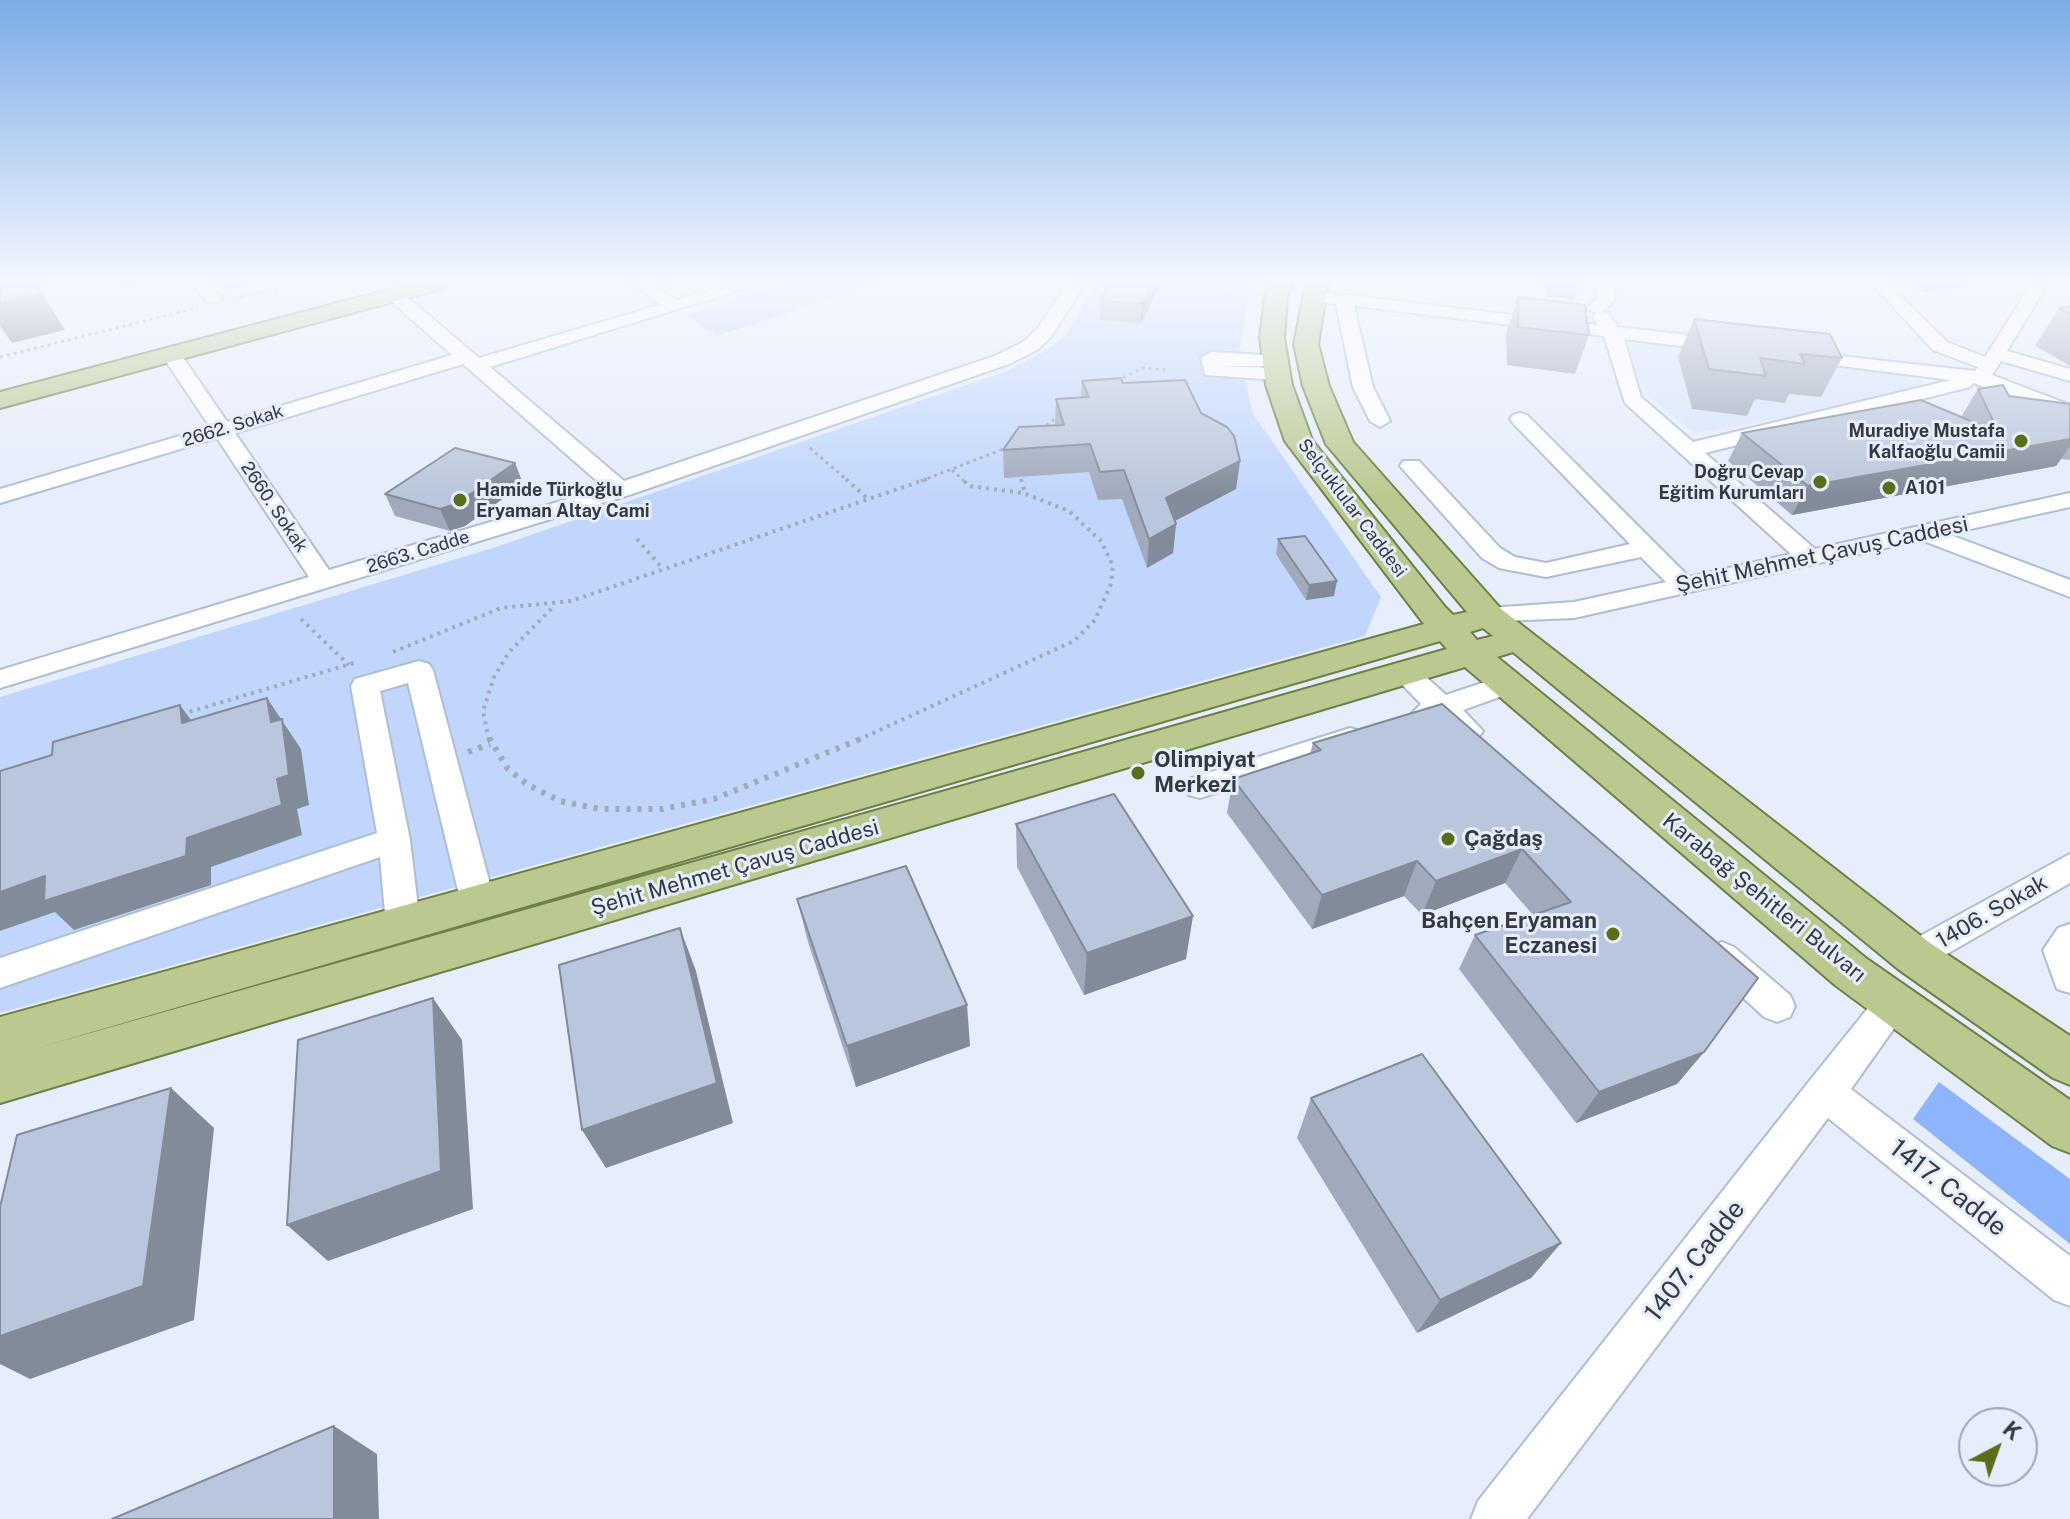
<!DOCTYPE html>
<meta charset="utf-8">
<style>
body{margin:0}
#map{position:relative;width:2070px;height:1519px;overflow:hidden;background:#e6edfb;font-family:"Public Sans",sans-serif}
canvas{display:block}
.north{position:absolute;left:1958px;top:1407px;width:80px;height:80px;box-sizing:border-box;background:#e6edfb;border:2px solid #9fa5b1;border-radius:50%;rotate:41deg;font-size:22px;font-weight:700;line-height:32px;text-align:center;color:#353a42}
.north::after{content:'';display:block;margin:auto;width:28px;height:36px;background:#5b6d1b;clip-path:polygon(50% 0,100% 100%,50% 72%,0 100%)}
</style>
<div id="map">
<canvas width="2070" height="1519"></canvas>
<div class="north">K</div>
</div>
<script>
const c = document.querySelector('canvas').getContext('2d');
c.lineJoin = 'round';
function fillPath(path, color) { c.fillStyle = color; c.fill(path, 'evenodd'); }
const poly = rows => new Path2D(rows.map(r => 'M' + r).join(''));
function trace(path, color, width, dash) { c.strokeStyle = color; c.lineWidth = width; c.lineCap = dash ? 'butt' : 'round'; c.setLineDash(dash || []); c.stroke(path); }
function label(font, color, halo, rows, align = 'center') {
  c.font = font + ' "Public Sans",sans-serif'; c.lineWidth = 6; c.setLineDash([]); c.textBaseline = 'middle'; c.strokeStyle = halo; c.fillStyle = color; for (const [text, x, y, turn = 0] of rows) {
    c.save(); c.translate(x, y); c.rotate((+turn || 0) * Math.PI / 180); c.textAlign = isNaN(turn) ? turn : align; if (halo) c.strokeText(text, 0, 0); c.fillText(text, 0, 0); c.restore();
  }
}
fillPath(poly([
 [1628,338,1917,374,1923,386,1846,407,1694,433,1648,395,1630,362]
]), '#d8e4fb');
fillPath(poly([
 [785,283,877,283,717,336,685,315],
 [1097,283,1256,283,1248,295,1239,354,1253,414,1381,597,1365,636,0,1013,0,697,493,548,1004,372,1043,352,1065,336]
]), '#c1d6fc');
fillPath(poly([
 [1939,1082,2070,1179,2070,1244,1913,1119]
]), '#8eb4fb');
const minor = poly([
 [191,283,208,283,222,298,219,302,207,302,191,283],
 [634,283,652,283,676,300,736,283,762,283,490,367,624,481,995,356,1023,342,1037,329,1068,283,1085,283,1051,337,1037,350,1009,364,629,495,0,688,0,670,309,577,217,438,0,503,0,489,210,427,161,354,164,350,178,350,227,422,452,355,387,298,387,290,399,290,479,358,660,305,634,283],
 [463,364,605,488,329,570,235,433,463,364],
 [1598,283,1615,283,1614,301,1602,312,1608,313,1618,327,1723,339,1732,345,1723,351,1624,339,1641,397,1693,442,1951,380,1802,361,1795,359,1792,355,1795,351,1975,371,1978,367,1933,350,1871,283,1888,283,1947,342,1985,357,2032,283,2048,283,2007,351,2070,369,2070,381,2001,361,1992,375,2070,405,2070,418,1973,383,1970,387,1705,453,1815,549,2070,493,2070,507,1948,534,2070,580,2070,597,1921,540,1574,618,1480,622,1476,616,1480,610,1489,608,1574,602,1666,582,1641,557,1546,577,1499,568,1482,558,1400,466,1403,461,1419,461,1500,548,1515,557,1546,563,1630,544,1513,423,1510,419,1513,415,1520,413,1527,415,1689,577,1791,554,1625,403,1604,336,1354,306,1373,387,1390,421,1380,427,1370,421,1353,387,1336,304,1306,300,1303,296,1312,291,1598,325,1593,317,1596,313,1587,308,1596,299,1598,283],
 [1211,352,1283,356,1286,360,1283,364,1276,366,1221,366,1278,368,1288,374,1278,380,1205,375,1201,358,1211,352],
 [419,661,429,664,433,670,495,903,490,913,478,917,466,913,461,903,408,683,380,691,410,840,420,924,415,934,403,938,391,934,386,924,380,857,0,988,0,958,377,833,351,686,355,679,419,661],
 [1405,664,1415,667,1446,695,1506,675,1516,677,1520,684,1516,691,1463,710,1483,731,1478,738,1468,741,1458,738,1438,719,1426,723,1416,720,1412,713,1421,704,1391,673,1395,667,1405,664],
 [1350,728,1360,731,1365,738,1360,745,1200,798,1189,795,1185,787,1189,779,1350,728],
 [2070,854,2070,883,1926,966,1914,971,1902,966,1896,956,1902,946,2070,854],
 [2070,924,2070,993,2057,989,2043,950,2058,928,2070,924],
 [1722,942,1734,947,1790,995,1795,1006,1790,1017,1777,1022,1764,1017,1710,967,1704,957,1710,947,1722,942],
 [1894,987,1907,992,1912,1003,1851,1089,2070,1256,2070,1306,2054,1300,1828,1118,1527,1519,1471,1519,1478,1501,1811,1079,1881,992,1894,987]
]);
const major = poly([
 [413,283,447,283,444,288,0,408,0,392,413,283],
 [1271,283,1293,283,1287,296,1284,338,1292,385,1312,440,1445,607,1453,615,1467,612,1326,444,1303,386,1294,344,1306,283,1328,283,1318,344,1329,386,1353,442,1501,609,1930,943,2070,1036,2070,1085,2053,1078,1898,969,1513,652,1497,657,1867,959,2070,1100,2070,1153,2052,1146,1835,985,1465,667,0,1103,0,1017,1424,624,1285,441,1266,385,1260,338,1265,296,1271,283],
 [1483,628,1493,636,1477,640,1470,632,1483,628],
 [1440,641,1447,649,30,1050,1440,641]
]);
trace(minor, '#b1bdd2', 4);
trace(major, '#6e8045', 4);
trace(poly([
 [1230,295,1242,283],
 [234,299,299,283],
 [0,357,197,308],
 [1117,381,1142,368,1169,370],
 [1041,430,1058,416],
 [810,448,848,481],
 [952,470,964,481],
 [921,481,1011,446]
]), '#a3a9b5', 3, [3, 4]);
trace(poly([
 [846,479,868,499],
 [1021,479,1025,493],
 [637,539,663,569],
 [301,619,349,665],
 [393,652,501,608,571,601,927,479],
 [182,714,357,662],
 [489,740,483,711,494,677,509,652,555,605],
 [858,740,1074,641,1095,620,1111,584,1113,566,1101,541,1069,511,1023,493,969,486,962,479]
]), '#a3a9b5', 4, [3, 5]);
trace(poly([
 [489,738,508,769,528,785,560,801,600,809,662,809,714,799,863,738],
 [468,752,490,744]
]), '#a3a9b5', 6, [4, 7]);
fillPath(minor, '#fff');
fillPath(major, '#bbc991');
fillPath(poly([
 [1161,283,1141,323,1100,320,1101,301],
 [1545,283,1579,283,1574,299,1546,297],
 [1906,283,1975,283,1973,285,1925,292],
 [1518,297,1589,335,1575,374,1507,365,1506,334],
 [2070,306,2070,366,2035,346,2059,308],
 [1694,319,1842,358,1821,397,1789,394,1785,403,1755,399,1747,416,1692,409,1678,357],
 [1082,381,1123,383,1201,413,1240,461,1236,489,1175,521,1176,524,1173,553,1147,568,1122,499,1098,500,1089,472,1004,478,1003,450,1055,425,1056,399,1081,397],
 [1978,389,2009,396,2070,404,2070,460,2061,459,2056,466,1792,515,1728,461,1742,433,1961,417],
 [515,463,523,484,465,526,450,531,395,516,385,494],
 [1278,539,1334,596,1306,600,1276,554],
 [1442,704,1704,1052,1677,1084,1576,1123,1459,969,1475,935,1533,915,1505,883,1422,915,1404,896,1312,929,1227,813,1233,779,1310,754,1313,743],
 [1016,824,1186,959,1084,995,1017,867],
 [797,899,970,1046,856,1087,808,942],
 [1311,1098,1561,1243,1531,1278,1417,1333,1297,1138]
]), '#a0aabc');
fillPath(poly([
 [122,283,144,283,124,287],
 [224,283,255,283,227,289],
 [1153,283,1161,283,1141,323,1142,304],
 [1930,283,1975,283,1973,285,1925,292],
 [42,293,65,330,12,343,0,326,0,303],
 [2070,439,2070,446,2056,466,1792,515,1808,486],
 [1240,461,1236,489,1163,527,1166,498],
 [515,463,523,484,465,526,450,531,440,509],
 [1176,524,1173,553,1147,568,1149,539],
 [1337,581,1334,596,1306,600,1309,585],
 [267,698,301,749,309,805,297,809,302,835,211,867,211,885,74,930,55,912,0,931,0,892,45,876,187,838,277,779,271,722],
 [180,705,202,735,182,723],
 [1522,849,1505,883,1422,915,1436,881],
 [1417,861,1404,896,1312,929,1322,895],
 [1193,916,1186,959,1084,995,1087,953],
 [680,928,696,971,733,1123,606,1168,582,1130],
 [433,998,462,1040,473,1209,328,1261,287,1225],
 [967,1005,970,1046,856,1087,847,1046],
 [1704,1052,1677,1084,1576,1123,1599,1092],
 [171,1088,214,1128,194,1320,30,1379,0,1364,0,1336],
 [1561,1243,1531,1278,1417,1333,1440,1300],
 [334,1426,377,1454,379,1519,334,1519]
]), '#828b99');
const building = poly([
 [0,283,34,283,42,293,0,303,0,283],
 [1109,283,1153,283,1142,304,1101,301,1109,283],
 [1518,297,1585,305,1589,335,1518,327,1518,297],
 [2070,306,2070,314,2059,308,2070,306],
 [1694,319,1830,334,1842,358,1800,354,1805,364,1760,358,1766,376,1709,369,1694,319],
 [1121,378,1123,383,1185,380,1201,413,1227,427,1234,436,1240,461,1166,498,1176,524,1149,539,1124,470,1100,472,1090,444,1003,450,1019,427,1064,425,1056,399,1089,397,1082,381,1121,378],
 [2003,385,2009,396,2070,404,2070,439,1808,486,1742,433,1921,400,1999,433,1978,389,2003,385],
 [455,448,515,463,456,504,440,509,385,494,455,448],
 [1305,536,1337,581,1309,585,1278,539,1305,536],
 [267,698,271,722,282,719,289,775,277,779,282,805,187,838,186,856,44,901,45,876,0,892,0,771,52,755,53,742,180,705,182,723,267,698],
 [1442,704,1758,978,1704,1052,1599,1092,1475,935,1571,902,1522,849,1436,881,1417,861,1322,895,1233,779,1321,750,1313,743,1442,704],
 [1114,794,1193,916,1087,953,1016,824,1114,794],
 [906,866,967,1005,847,1046,797,899,906,866],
 [680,928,717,1083,582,1130,559,965,680,928],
 [433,998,441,1171,287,1225,298,1040,433,998],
 [1422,1054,1561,1243,1440,1300,1311,1098,1422,1054],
 [171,1088,143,1286,0,1336,0,1207,17,1135,171,1088],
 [334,1426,334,1519,112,1519,334,1426]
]);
fillPath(building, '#bac6db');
trace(building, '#828b99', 2);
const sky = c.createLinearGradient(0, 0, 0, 495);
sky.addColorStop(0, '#7babe6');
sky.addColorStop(0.57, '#f4f7fd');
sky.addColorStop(1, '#f4f7fd00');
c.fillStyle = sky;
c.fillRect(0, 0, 2070, 495);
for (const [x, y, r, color] of [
 [2021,441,8,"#5b6d1b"],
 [1820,482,8,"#5b6d1b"],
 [1889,488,8,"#5b6d1b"],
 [460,500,8,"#5b6d1b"],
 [1138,773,8,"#5b6d1b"],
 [1448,839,8,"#5b6d1b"],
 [1613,934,8,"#5b6d1b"]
]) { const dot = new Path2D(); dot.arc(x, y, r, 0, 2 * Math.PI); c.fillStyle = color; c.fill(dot); trace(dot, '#e6edfb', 3); }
label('18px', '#353a42', '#e6edfb', [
 ["2662. Sokak",233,426,-17],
 ["2660. Sokak",274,507,56],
 ["Selçuklular Caddesi",1352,508,53],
 ["2663. Cadde",418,552,-17]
]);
label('bold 18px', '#353a42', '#e6edfb', [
 ["Muradiye Mustafa",2005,431],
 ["Kalfaoğlu Camii",2005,452],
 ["Doğru Cevap",1804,472],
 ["Eğitim Kurumları",1804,493],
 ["A101",1905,488,"left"],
 ["Hamide Türkoğlu",476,490,"left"],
 ["Eryaman Altay Cami",476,511,"left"]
], 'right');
label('22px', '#353a42', '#e6edfb', [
 ["Şehit Mehmet Çavuş Caddesi",1822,555,-12],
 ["Şehit Mehmet Çavuş Caddesi",735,868,-16],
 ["Karabağ Şehitleri Bulvarı",1764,898,39],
 ["1406. Sokak",1992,912,-30]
]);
label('bold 22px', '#353a42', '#e6edfb', [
 ["Olimpiyat",1154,760],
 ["Merkezi",1154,785],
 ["Çağdaş",1464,839],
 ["Bahçen Eryaman",1597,921,"right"],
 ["Eczanesi",1597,946,"right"]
], 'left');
label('26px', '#353a42', '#e6edfb', [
 ["1417. Cadde",1948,1188,38],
 ["1407. Cadde",1695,1261,-52]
]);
</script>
